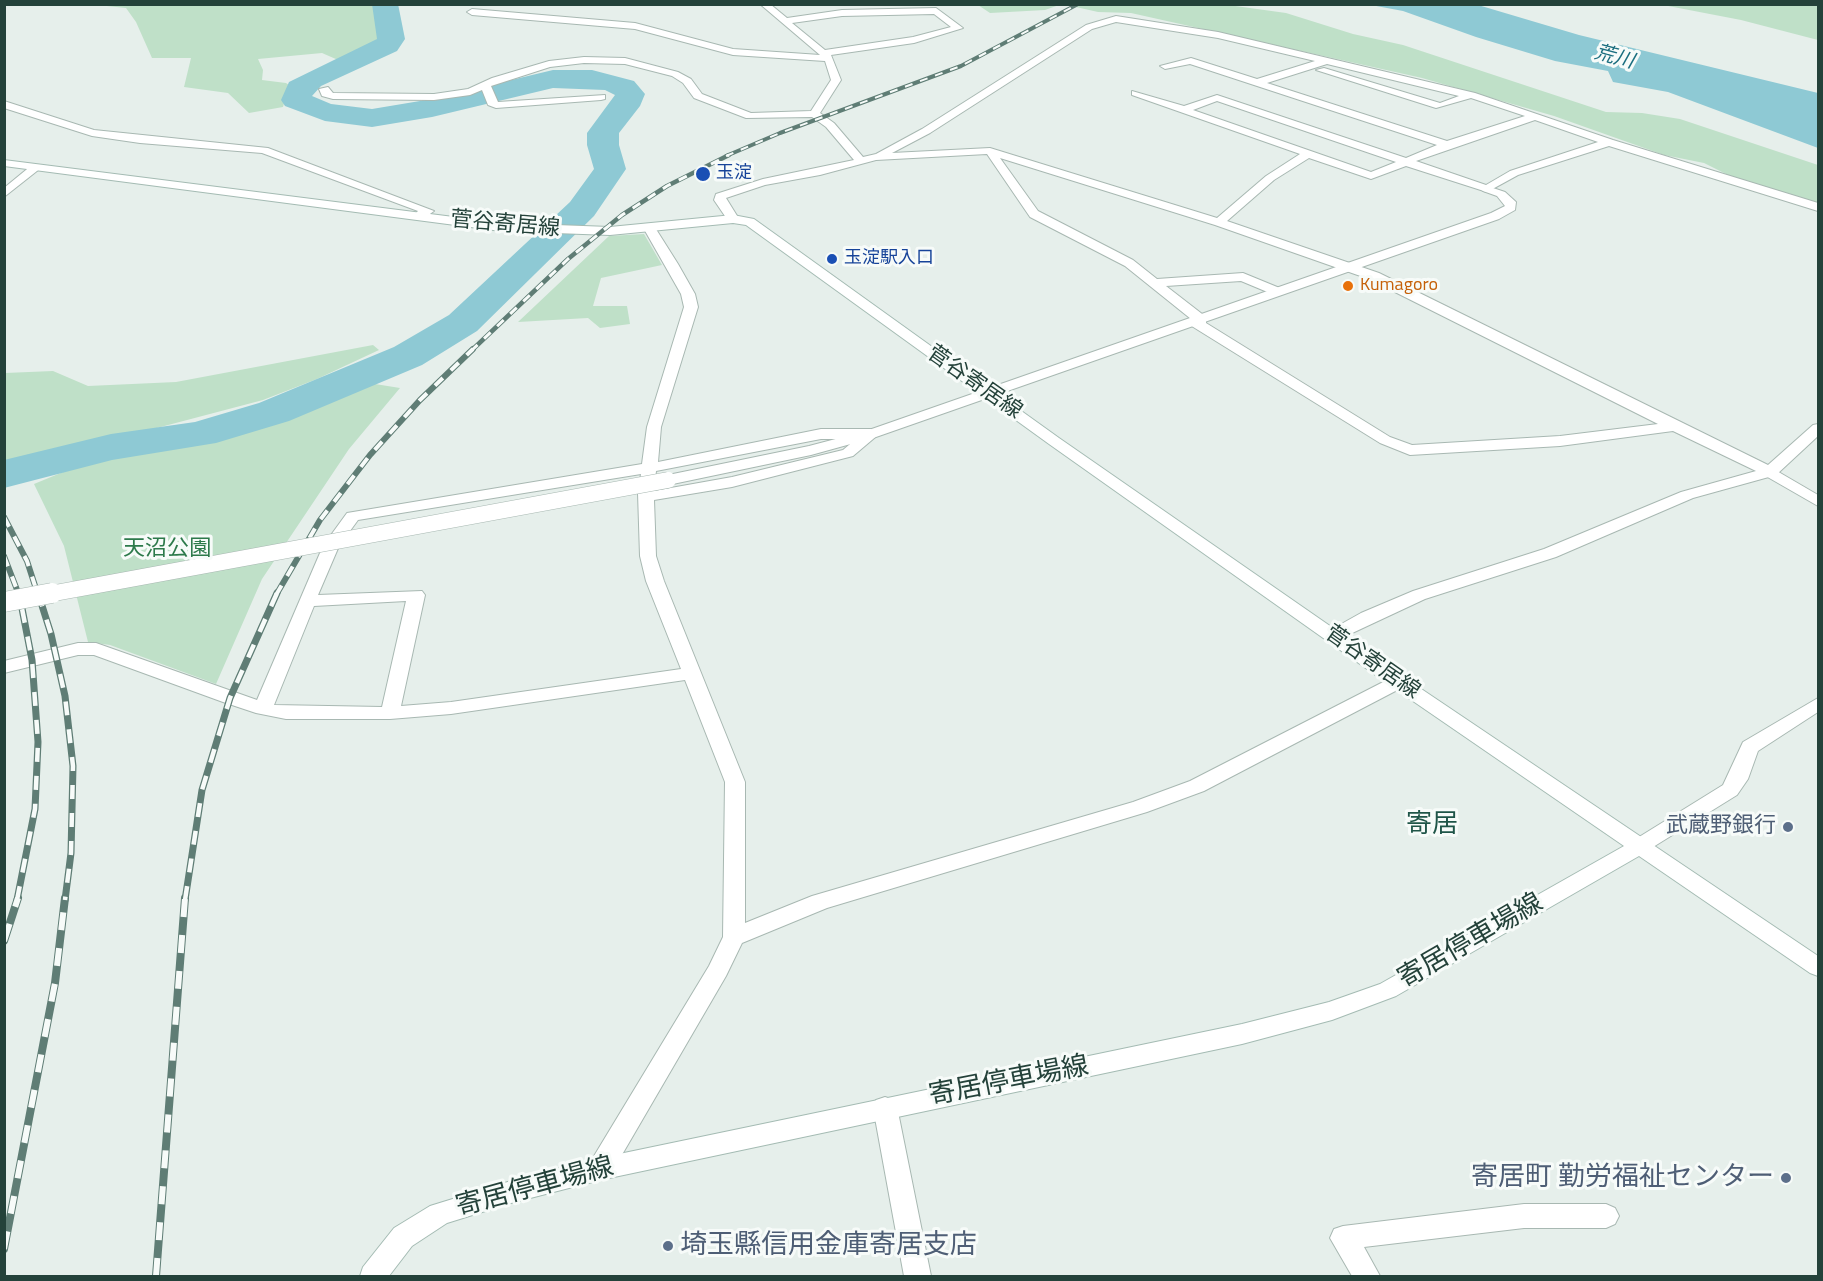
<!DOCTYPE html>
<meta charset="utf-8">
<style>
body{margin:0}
#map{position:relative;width:1823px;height:1281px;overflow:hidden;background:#e6efeb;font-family:"Titillium Web",sans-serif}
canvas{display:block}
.frame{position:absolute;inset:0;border:6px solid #24423a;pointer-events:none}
</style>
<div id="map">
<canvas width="1823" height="1281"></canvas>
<div class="frame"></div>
</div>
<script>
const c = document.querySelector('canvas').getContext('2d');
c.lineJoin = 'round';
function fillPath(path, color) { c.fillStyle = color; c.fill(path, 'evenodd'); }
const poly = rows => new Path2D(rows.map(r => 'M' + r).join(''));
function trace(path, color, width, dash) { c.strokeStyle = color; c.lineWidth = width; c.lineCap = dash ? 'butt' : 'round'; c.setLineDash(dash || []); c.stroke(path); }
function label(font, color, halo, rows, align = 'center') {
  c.font = font + ' "Titillium Web","Noto Sans JP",sans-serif'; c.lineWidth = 6; c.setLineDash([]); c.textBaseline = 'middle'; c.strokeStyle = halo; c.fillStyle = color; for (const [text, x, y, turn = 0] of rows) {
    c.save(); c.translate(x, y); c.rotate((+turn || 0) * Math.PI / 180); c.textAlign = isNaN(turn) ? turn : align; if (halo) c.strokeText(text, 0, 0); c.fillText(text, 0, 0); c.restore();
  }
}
fillPath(poly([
 [1221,4,1286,13,1353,34,1403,45,1606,112,1642,113,1680,119,1818,165,1818,211,1766,194,1704,163,1664,155,1554,116,1422,78,1131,13,1098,12,1067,5],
 [97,5,377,5,375,6,387,39,372,51,345,63,322,53,258,59,263,70,262,80,286,83,289,85,283,107,249,113,228,93,184,87,191,58,152,58,136,22,126,8],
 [978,5,1059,5,1045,10,990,13],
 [1663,5,1818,5,1818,40,1741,20],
 [644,234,662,265,601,278,593,306,627,306,630,324,600,328,588,318,518,322,609,236],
 [373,345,379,350,317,379,263,400,5,468,5,373,53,371,88,386,176,382],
 [375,384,400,388,349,449,262,579,216,684,110,645,88,642,64,546,34,484,85,463,206,443]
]), '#bfe0c8');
fillPath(poly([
 [1371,5,1478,5,1579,35,1818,93,1818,148,1668,92,1613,82,1608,71,1555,61,1476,37,1403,11]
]), '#8ec9d4');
fillPath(poly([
 [372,4,398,4,405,39,397,51,321,86,312,96,331,104,372,109,432,99,553,70,592,70,634,81,645,94,640,106,619,133,619,145,626,169,594,216,477,331,422,365,289,421,216,443,112,460,4,488,4,460,111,434,195,422,259,403,394,347,449,315,570,202,594,169,587,145,587,133,615,95,605,90,553,88,432,117,372,127,325,121,285,106,281,100,289,82,377,39,372,4]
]), '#8ec9d4');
const minor = poly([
 [760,4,770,4,787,18,842,10,936,8,963,28,914,43,831,55,841,80,820,113,834,123,863,157,876,154,922,129,1086,25,1116,16,1218,32,1475,93,1613,140,1818,203,1818,211,1609,146,1518,175,1487,192,1406,166,1371,179,1309,158,1274,180,1227,221,1379,273,1768,465,1813,425,1818,424,1818,436,1776,475,1693,498,1556,557,1425,599,1333,642,1324,636,1327,632,1361,613,1413,591,1544,549,1681,492,1756,471,1673,431,1560,446,1410,455,1380,443,1190,325,1188,322,1191,319,1125,266,1030,217,987,154,876,160,820,175,765,185,726,198,739,219,733,223,729,222,714,200,716,194,763,179,854,160,826,127,812,117,746,118,694,98,683,83,672,76,625,64,584,63,550,67,491,86,498,102,605,95,605,99,601,100,496,108,488,105,482,90,470,95,434,100,333,99,322,96,319,89,328,87,333,93,434,94,468,89,492,78,549,61,584,57,625,58,678,72,691,79,702,94,751,113,811,111,831,80,825,61,733,55,635,29,472,15,467,12,472,9,635,23,733,49,820,55,760,4],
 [934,14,951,27,913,37,825,50,792,23,842,16,934,14],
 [1116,22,1218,38,1315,61,1257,79,1191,58,1160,66,1165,69,1190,64,1437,145,1406,158,1217,95,1184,106,1132,91,1132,95,1300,154,1266,176,1217,218,990,148,892,153,930,133,1092,29,1116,22],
 [1327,64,1459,96,1440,103,1324,68,1316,70,1436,108,1471,98,1525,116,1447,141,1267,83,1327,64],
 [1217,101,1396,162,1371,172,1193,110,1217,101],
 [1535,120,1598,142,1510,171,1486,185,1416,161,1535,120],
 [1000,158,1215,225,1369,279,1658,424,1560,436,1412,445,1390,437,1206,323,1206,317,1166,286,1241,281,1277,296,1284,292,1282,289,1243,273,1157,279,1133,260,1038,211,1000,158],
 [4,101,94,130,268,148,434,211,423,219,415,219,413,216,418,211,262,153,140,143,92,136,4,108,4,101],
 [650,225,654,226,678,264,695,294,698,307,661,427,658,462,821,429,871,429,879,434,853,456,732,487,654,500,656,556,664,581,745,782,745,923,812,896,1133,802,1190,781,1391,678,1405,678,1407,682,1405,686,1204,791,1147,812,827,908,742,943,726,976,609,1177,600,1180,591,1177,587,1169,591,1161,709,966,723,937,725,782,685,680,451,714,390,719,286,719,256,713,223,702,94,655,78,655,4,673,4,661,78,643,96,643,257,700,323,546,347,513,642,464,647,427,684,307,681,294,644,229,650,225],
 [821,439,856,439,843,450,732,477,654,491,656,471,821,439],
 [641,474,638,493,640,556,646,581,681,669,451,702,401,706,425,595,422,591,318,595,339,546,358,520,641,474],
 [406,601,382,707,274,705,314,606,406,601],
 [885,1097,894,1100,897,1107,931,1276,904,1276,873,1107,876,1100,885,1097],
 [1524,1204,1606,1204,1615,1208,1619,1216,1615,1224,1606,1228,1524,1228,1364,1247,1380,1276,1352,1276,1330,1238,1334,1229,1343,1226,1524,1204]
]);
const tertiary = poly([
 [32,165,42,167,4,197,4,188,32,165],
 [1487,186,1505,192,1516,202,1515,210,1499,219,876,437,811,455,668,485,660,480,668,475,809,446,866,431,1491,213,1505,206,1497,196,1483,191,1481,189,1487,186],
 [1770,467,1818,495,1818,506,1764,475,1762,472,1770,467],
 [1818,698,1818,712,1758,751,1748,779,1737,795,1645,852,1638,855,1631,852,1628,847,1631,842,1723,785,1743,742,1818,698]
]);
const secondary = poly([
 [4,160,501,223,610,227,733,215,754,219,1059,438,1405,678,1818,956,1818,976,1810,973,1639,856,1396,996,1332,1020,1242,1044,600,1180,511,1203,447,1223,412,1246,389,1276,360,1276,363,1267,394,1228,430,1206,511,1181,600,1158,1242,1024,1329,1002,1380,984,1624,846,1391,686,1049,444,746,225,733,223,610,235,501,231,4,166,4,160]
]);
trace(minor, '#a8b8b2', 2);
trace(tertiary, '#a8b8b2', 2);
trace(secondary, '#a4bbb3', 2);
fillPath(minor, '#fff');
fillPath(tertiary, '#fff');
fillPath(secondary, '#fff');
const railFar4 = poly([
 [726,156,780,133,961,66,1078,4]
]);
const railFar3 = poly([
 [471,351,568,259,622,215,667,186,729,155]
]);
const railFar2 = poly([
 [4,517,27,561,38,595],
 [4,556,19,595],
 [276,595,320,520,370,455,420,400,473,349]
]);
const railFar1 = poly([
 [38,593,51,634,65,696,73,766,71,853,65,900],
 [17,900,35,809,38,742,32,660,19,593],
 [185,900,202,790,230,698,277,593]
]);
const rail = poly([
 [4,941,18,898],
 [4,1249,55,983,65,898],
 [156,1276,185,898]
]);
trace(railFar4, '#5f7d75', 4);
trace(railFar3, '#5f7d75', 4.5);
trace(railFar2, '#5f7d75', 6);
trace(railFar1, '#5f7d75', 7);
trace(rail, '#5f7d75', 8);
trace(railFar4, '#f7fbf9', 2, [8]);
trace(railFar3, '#f7fbf9', 3, [9]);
trace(railFar2, '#f7fbf9', 4, [11]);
trace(railFar1, '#f7fbf9', 4.5, [14]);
trace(rail, '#f7fbf9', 6, [18]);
const tertiaryBridgeFar1 = poly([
 [44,595,668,480]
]);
const tertiaryBridge = poly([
 [4,602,52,593]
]);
trace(tertiaryBridgeFar1, '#a8b8b2', 17, []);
trace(tertiaryBridge, '#a8b8b2', 21, []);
trace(tertiaryBridgeFar1, '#fff', 16);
trace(tertiaryBridge, '#fff', 20);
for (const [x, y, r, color] of [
 [703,174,8,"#1a4fb4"],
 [832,259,6,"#1a4fb4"],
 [1348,286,6,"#e8710a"],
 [1788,827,6,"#5c6f8a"],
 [1786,1178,6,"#5c6f8a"],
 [668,1246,6,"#5c6f8a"]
]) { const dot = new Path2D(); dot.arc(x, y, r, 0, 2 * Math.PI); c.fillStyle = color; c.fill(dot); trace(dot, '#f7fbf9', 2); }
label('18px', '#164399', '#f7fbf9', [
 ["玉淀",716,174],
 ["玉淀駅入口",844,259]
], 'left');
label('18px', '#c56008', '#f7fbf9', [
 ["Kumagoro",1360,286]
], 'left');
label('italic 20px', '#1c6f80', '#f7fbf9', [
 ["荒川",1614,58,15]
]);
label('22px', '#24423a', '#f7fbf9', [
 ["菅谷寄居線",505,225,5],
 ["菅谷寄居線",974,383,35],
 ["菅谷寄居線",1372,663,35]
]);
label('22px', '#2d7a4b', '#f7fbf9', [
 ["天沼公園",167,550]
]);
label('22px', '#4e5e75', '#f7fbf9', [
 ["武蔵野銀行",1776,827]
], 'right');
label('26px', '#1f5548', '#f7fbf9', [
 ["寄居",1432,826]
]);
label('27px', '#24423a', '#f7fbf9', [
 ["寄居停車場線",1471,942,-30],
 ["寄居停車場線",1009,1082,-11],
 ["寄居停車場線",535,1188,-15]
]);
label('27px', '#4e5e75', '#f7fbf9', [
 ["寄居町 勤労福祉センター",1774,1178],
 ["埼玉縣信用金庫寄居支店",680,1246,"left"]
], 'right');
</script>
